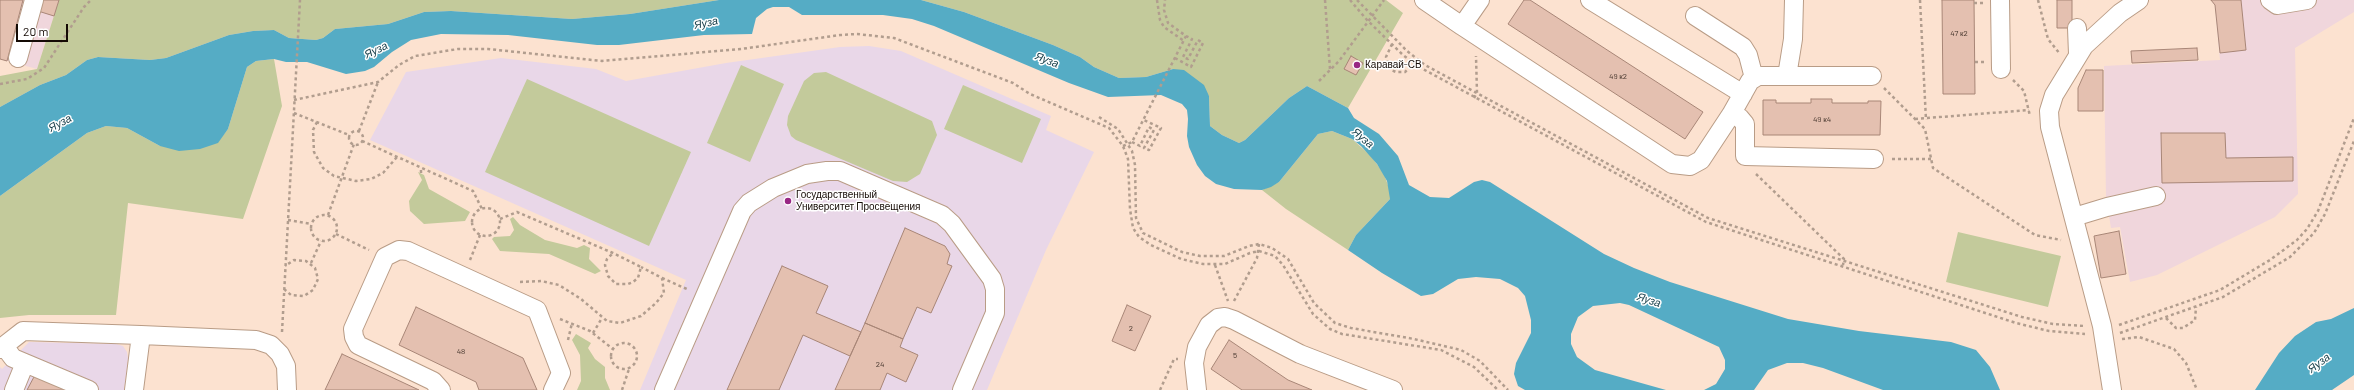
<!DOCTYPE html>
<meta charset="utf-8">
<style>
body{margin:0}
#map{position:relative;width:2354px;height:390px;overflow:hidden;background:#fce2d0;font-family:Barlow,sans-serif}
canvas{display:block}
.scale{position:absolute;left:16px;top:24px;width:52px;height:18px;box-sizing:border-box;border:2px solid #140a04;border-top:0;padding-left:5px;font-size:12px;line-height:14px;white-space:nowrap;color:#140a04;-webkit-text-stroke:3px #fff;paint-order:stroke}
</style>
<div id="map">
<canvas width="2354" height="390"></canvas>
<div class="scale">20 m</div>
</div>
<script>
const c = document.querySelector('canvas').getContext('2d');
c.lineJoin = 'round';
function fillPath(path, color) { c.fillStyle = color; c.fill(path, 'evenodd'); }
const poly = rows => new Path2D(rows.map(r => 'M' + r).join(''));
function trace(path, color, width, dash) { c.strokeStyle = color; c.lineWidth = width; c.lineCap = dash ? 'butt' : 'round'; c.setLineDash(dash || []); c.stroke(path); }
function label(font, color, halo, rows, align = 'center') {
  c.font = font + ' Barlow,sans-serif'; c.lineWidth = 3; c.setLineDash([]); c.textBaseline = 'middle'; c.strokeStyle = halo; c.fillStyle = color; for (const [text, x, y, turn = 0] of rows) {
    c.save(); c.translate(x, y); c.rotate((+turn || 0) * Math.PI / 180); c.textAlign = isNaN(turn) ? turn : align; if (halo) c.strokeText(text, 0, 0); c.fillText(text, 0, 0); c.restore();
  }
}
fillPath(poly([
 [0,0,59,0,37,69,0,59],
 [2211,0,2354,0,2354,12,2295,48,2298,194,2275,217,2157,275,2130,282,2120,227,2111,228,2106,197,2104,66,2220,60,2215,5]
]), '#f0d6dc');
fillPath(poly([
 [869,46,901,51,1051,116,1046,130,1094,152,1046,250,987,390,640,390,686,280,370,140,406,72,501,58,596,69,626,81,726,63,840,47],
 [29,342,116,344,123,346,127,352,128,359,124,390,0,390,0,367,2,369]
]), '#e9d7e8');
fillPath(poly([
 [59,0,719,0,630,14,572,19,451,11,424,12,388,24,335,29,323,38,316,40,289,38,274,30,253,31,229,35,166,58,150,60,98,57,87,60,66,75,40,85,0,107,0,76,37,69],
 [921,0,1386,0,1403,13,1348,108,1307,86,1289,98,1245,140,1239,143,1222,135,1210,126,1209,96,1173,69,1146,77,1119,78,1094,67,1080,57,1053,45,964,12],
 [274,59,282,106,243,219,128,203,116,315,29,315,0,318,0,196,87,133,106,126,127,128,160,146,217,143,228,129,247,67,256,61],
 [741,65,784,84,750,162,707,143],
 [826,72,932,121,937,135,920,174,907,182,893,181,796,140,791,136,787,125,788,116,804,81,814,73],
 [527,79,691,152,649,246,485,172],
 [963,85,1041,119,1022,163,944,129],
 [1332,131,1352,139,1371,156,1384,174,1390,191,1390,199,1356,235,1348,250,1286,209,1262,190,1279,182,1318,134],
 [418,172,424,175,429,189,470,212,465,221,424,224,410,211,409,201,422,180],
 [513,217,520,225,545,240,577,248,584,245,590,248,589,259,601,271,595,274,549,254,500,251,492,239,494,237,510,236,514,230,510,219],
 [1958,232,2061,256,2048,307,1946,282],
 [576,334,591,343,588,348,595,359,605,367,605,378,610,390,577,390,581,381,580,355,572,340]
]), '#c3ca9b');
fillPath(poly([
 [719,0,921,0,964,12,1053,45,1080,57,1094,67,1119,78,1146,77,1173,69,1184,70,1204,85,1209,96,1210,126,1222,135,1239,143,1245,140,1289,98,1307,86,1348,108,1354,118,1379,134,1398,156,1409,185,1430,197,1449,198,1474,182,1482,180,1490,182,1604,254,1634,268,1670,282,1788,319,1859,331,1951,342,1976,350,1990,367,2000,390,1883,390,1823,368,1803,363,1787,363,1768,370,1754,390,1704,390,1716,384,1725,369,1725,360,1719,347,1629,305,1620,303,1593,306,1578,317,1571,334,1571,344,1577,357,1595,370,1666,390,1525,390,1518,386,1514,374,1516,363,1531,333,1531,320,1525,296,1518,288,1500,279,1476,277,1458,279,1433,294,1421,296,1382,273,1348,250,1356,235,1390,199,1387,181,1377,164,1361,146,1352,139,1332,131,1318,134,1279,182,1271,187,1262,190,1234,189,1216,184,1205,176,1197,165,1189,147,1187,136,1188,119,1187,110,1182,104,1161,95,1108,97,1069,83,934,26,912,19,883,15,802,15,789,7,773,7,767,9,756,18,752,34,704,35,619,45,597,45,508,35,441,34,411,40,392,52,374,67,365,71,346,74,307,62,286,62,274,59,256,61,247,67,228,129,218,143,200,149,179,151,160,146,127,128,106,126,87,133,0,196,0,107,40,85,66,75,87,60,98,57,150,60,166,58,229,35,253,31,274,30,289,38,316,40,323,38,335,29,388,24,424,12,451,11,572,19,630,14],
 [2354,308,2354,375,2332,390,2255,390,2279,353,2295,336,2316,322,2331,319]
]), '#55acc5');
const building = poly([
 [0,0,23,0,7,61,0,59,0,0],
 [41,0,59,0,54,16,38,11,41,0],
 [1524,0,1530,0,1703,112,1685,139,1508,24,1524,0],
 [1942,0,1974,0,1975,94,1943,94,1942,0],
 [2057,0,2072,0,2072,28,2057,28,2057,0],
 [2211,0,2241,0,2246,50,2220,53,2215,5,2211,0],
 [2197,48,2198,60,2132,63,2131,51,2197,48],
 [1351,56,1363,63,1356,75,1344,69,1351,56],
 [2086,70,2103,70,2103,111,2078,111,2078,88,2086,70],
 [1811,99,1832,99,1832,103,1868,103,1868,101,1881,101,1880,135,1763,135,1763,100,1776,100,1776,103,1811,103,1811,99],
 [2161,133,2225,133,2226,158,2293,157,2293,181,2162,183,2161,133],
 [905,228,945,246,950,254,947,264,952,266,931,313,917,307,903,339,865,323,905,228],
 [2119,231,2126,274,2101,278,2094,236,2119,231],
 [782,266,828,286,816,313,861,332,850,356,803,335,779,390,727,390,782,266],
 [1127,305,1151,316,1135,351,1112,341,1127,305],
 [416,307,523,358,537,390,479,390,476,382,399,345,416,307],
 [865,323,903,339,900,347,918,355,906,382,887,373,880,390,835,390,865,323],
 [1229,340,1288,380,1312,390,1242,390,1211,369,1229,340],
 [342,354,419,390,325,390,342,354],
 [35,375,67,390,27,390,35,375]
]);
fillPath(building, '#e4c0b0');
trace(building, '#a88677', 1);
const minor = poly([
 [1424,0,1462,26],
 [1480,0,1462,26,1672,164,1690,166,1701,160,1732,113],
 [1590,0,1743,94],
 [2000,0,2001,69],
 [2270,0,2277,5,2307,0],
 [1695,16,1743,47,1748,55,1754,78],
 [2077,28,2078,54],
 [18,58,34,0],
 [1787,76,1793,39,1794,0],
 [1872,76,1758,76,1750,81,1732,113,1740,118,1745,124,1745,156,1874,159],
 [2074,217,2107,207,2156,196],
 [4,346,13,358,89,390],
 [0,349,23,331,141,335],
 [14,390,25,363],
 [134,390,141,335,256,340,271,345,280,354,286,366,287,390],
 [441,390,433,381,358,345,354,337,353,329,385,257,399,250,408,251,537,310,561,373,553,390],
 [664,390,742,211,749,203,773,188,807,174,827,171,840,171,942,215,952,224,992,279,995,289,995,313,962,390],
 [1197,390,1194,363,1197,347,1209,325,1218,318,1225,317,1234,320,1300,354,1393,390],
 [2112,390,2102,326,2050,127,2049,111,2054,95,2084,46,2120,13,2139,0]
]);
trace(minor, '#b99c86', 20);
trace(poly([
 [1157,0,1160,20,1164,27,1184,41],
 [1325,0,1330,69],
 [1350,0,1367,20,1403,55,1421,68,1706,222,2016,323,2049,331,2085,334],
 [1357,0,1407,51,1425,65,1708,218,2022,317,2053,324,2085,326],
 [1920,0,1926,120],
 [2038,0,2048,39,2060,54],
 [1974,3,1984,3],
 [1392,44,1386,57,1391,70,1396,72,1405,72,1414,63],
 [1175,58,1191,67,1203,43,1198,40,1188,59,1183,57,1192,39,1186,36],
 [1975,62,1985,62],
 [2013,80,2024,91,2030,116],
 [1319,81,1339,61,1384,0],
 [0,84,27,79,44,68,84,7,91,0],
 [1884,88,1925,129,1933,168,2035,235,2061,240],
 [1474,98,1477,93,1476,56],
 [294,100,378,82,399,65,415,56,458,49,488,49,602,61,741,49,840,35,857,34,894,38,1013,83,1030,94,1109,128,1123,146,1128,159,1130,209,1133,228,1139,237,1151,245,1181,259,1203,264,1225,264,1250,253,1259,251,1275,256,1283,265,1313,314,1330,329,1342,334,1441,350,1474,367,1498,390],
 [294,113,349,135],
 [1099,117,1118,129,1132,151,1135,165,1136,218,1143,233,1182,252,1200,256,1224,256,1249,246,1259,244,1272,248,1288,259,1314,303,1335,323,1351,328,1414,339,1461,350,1480,361,1508,390],
 [1915,119,2029,110],
 [317,122,313,130,314,152,323,168,334,176,356,181,371,179,383,173,397,157],
 [359,131,378,82],
 '349 138a7 7 0 1 1 14 0a7 7 0 1 1-14 0Z',
 [362,141,473,191,482,209],
 [1132,142,1140,146,1149,127,1154,130,1144,148,1149,150,1161,128,1144,120],
 [1123,146,1132,142,1186,36,1168,23,1164,10,1165,0],
 [1892,159,1931,159],
 [421,173,421,168],
 [1756,174,1844,259,1843,265],
 '472 222a14 14 0 1 1 28 0a14 14 0 1 1-28 0Z',
 '311 228a13 13 0 1 1 26 0a13 13 0 1 1-26 0Z',
 [328,215,354,144],
 [500,219,517,212,613,253,641,267,638,278,633,282,628,284,616,284,608,276,605,265,607,259,613,253],
 [288,220,311,224],
 [336,234,369,250],
 [470,260,480,235],
 [311,263,321,241],
 [1215,265,1228,301],
 [662,278,689,290],
 [520,282,541,281,559,285,581,299,607,321,620,323,641,316,656,303,664,293,662,278,641,267],
 [284,289,291,295,304,296,313,290,318,279,315,268,306,261,294,260,285,266],
 [1234,301,1257,258,1259,244],
 [2166,318,2176,328,2183,328,2195,320,2196,307],
 [560,319,590,331,613,349],
 [2119,325,2220,290,2270,260,2297,240,2307,229,2318,211,2354,118],
 [282,332,300,0],
 [593,333,602,318],
 [2120,333,2223,297,2290,257,2314,233,2325,214,2354,141],
 [2122,339,2139,337,2174,349,2186,363,2197,390],
 [568,340,572,323],
 '611 356a13 13 0 1 1 26 0a13 13 0 1 1-26 0Z',
 [622,390,629,369],
 [1160,390,1174,359,1178,359]
]), '#b19d8e', 2.5, [3, 3]);
trace(minor, '#fff', 18);
for (const [x, y, r, color] of [
 [1357,65,4,"#982684"],
 [788,201,4,"#982684"]
]) { const dot = new Path2D(); dot.arc(x, y, r, 0, 2 * Math.PI); c.fillStyle = color; c.fill(dot); trace(dot, '#fff', 1.5); }
label('8px', '#48382f', null, [
 ["47 к2",1959,33],
 ["49 к2",1618,76],
 ["49 к4",1822,119],
 ["2",1131,328],
 ["48",461,351],
 ["5",1235,355],
 ["24",880,364]
]);
label('10px', '#140a04', '#fff', [
 ["Каравай-СВ",1365,65],
 ["Государственный",796,195],
 ["Университет Просвещения",796,207]
], 'left');
label('italic 11px', '#143c47', '#fff', [
 ["Яуза",706,23,-12],
 ["Яуза",376,50,-26],
 ["Яуза",1047,60,21],
 ["Яуза",60,123,-28],
 ["Яуза",1363,138,40],
 ["Яуза",1649,300,18],
 ["Яуза",2319,363,-37]
]);
</script>
